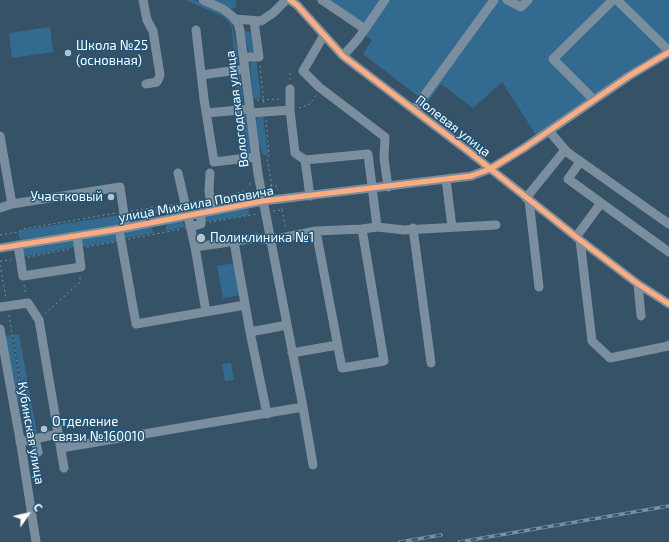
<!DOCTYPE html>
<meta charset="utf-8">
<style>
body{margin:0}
#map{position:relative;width:669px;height:542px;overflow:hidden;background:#365266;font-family:"Exo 2",sans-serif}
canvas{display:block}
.north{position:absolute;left:8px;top:494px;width:40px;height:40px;-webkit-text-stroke:3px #22557a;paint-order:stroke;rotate:56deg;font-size:11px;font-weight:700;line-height:16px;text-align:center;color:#fff}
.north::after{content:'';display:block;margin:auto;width:14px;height:18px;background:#fff;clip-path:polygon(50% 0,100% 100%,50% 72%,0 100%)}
</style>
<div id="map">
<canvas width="669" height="542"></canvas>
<div class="north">С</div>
</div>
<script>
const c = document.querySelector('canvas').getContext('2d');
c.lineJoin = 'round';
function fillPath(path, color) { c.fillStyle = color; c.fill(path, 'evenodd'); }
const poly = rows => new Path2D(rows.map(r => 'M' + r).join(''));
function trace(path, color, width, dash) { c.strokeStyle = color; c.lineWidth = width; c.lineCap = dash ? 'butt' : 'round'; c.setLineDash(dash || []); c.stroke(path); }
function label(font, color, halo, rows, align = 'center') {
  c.font = font + ' "Exo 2",sans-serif'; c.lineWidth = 3; c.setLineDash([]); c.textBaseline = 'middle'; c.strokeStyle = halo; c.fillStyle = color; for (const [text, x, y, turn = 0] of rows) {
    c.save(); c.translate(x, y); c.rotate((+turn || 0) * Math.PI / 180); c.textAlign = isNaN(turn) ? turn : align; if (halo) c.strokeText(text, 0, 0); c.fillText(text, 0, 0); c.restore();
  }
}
fillPath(poly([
 [185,0,194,0,219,11,232,22,239,60,235,67,234,67,232,28,230,23,222,16],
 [212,0,236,0,236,7,231,9],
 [317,0,669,0,669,47,536,135,502,82,473,108,441,84,427,103,363,54,372,40],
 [50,27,53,52,12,58,9,33],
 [244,31,250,32,252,35,254,52,249,52],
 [256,58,261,98,253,99,250,63],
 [234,72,240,75,243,100,238,101],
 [239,113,245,114,246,116,251,150,249,154,246,156],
 [263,115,268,155,263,155,258,141,256,125,257,118],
 [181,205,183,211,176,215,174,209,155,213,155,209],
 [249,209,249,215,204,222,205,218,210,215],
 [148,210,149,214,137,217,136,221,134,222,130,222,129,220,127,215],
 [121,215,120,224,23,240,21,240,18,235,19,232,22,230],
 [182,220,185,227,165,231,167,223],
 [151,227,154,233,125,238,126,232],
 [112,234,117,236,118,241,80,247,81,241,83,239],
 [73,241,75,247,22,257,23,249],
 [235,263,241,295,223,298,217,266],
 [19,334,37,433,30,434,13,335],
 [11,335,24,410,23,411,16,394,5,336],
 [231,363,234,380,225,381,222,364]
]), '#336a90');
trace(poly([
 [260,66,264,104],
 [290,73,290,81],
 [257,100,282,99],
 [299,108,310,104,316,95],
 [266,120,269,155,267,159,272,186],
 [249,184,251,184],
 [270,186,277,186,278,190],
 [218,197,230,195,241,192,247,188],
 [193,202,201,200],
 [282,210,286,229],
 [131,211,178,204],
 [273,211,282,210,282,208],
 [209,222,257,214],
 [0,235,19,232,23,229,116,213],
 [128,239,182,229],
 [87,247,114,242],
 [28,257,70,249],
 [0,261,11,260],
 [0,265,6,298],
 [24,285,26,295],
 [45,314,80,282,80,276],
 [9,315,28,432]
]), '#7a8e9d', 1, [2, 3]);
trace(poly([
 [143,0,147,20,153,31,160,75,157,82,146,84],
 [203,0,223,9,232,16,238,23,240,31,258,174,303,407,313,465],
 [290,0,297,5,343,56,468,151,580,240,638,284,669,304],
 [322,0,365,29],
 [507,0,521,7,528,0],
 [617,0,664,46,669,52],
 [235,19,261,21,273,13,286,0],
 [196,30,204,99,214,162,255,157],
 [324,35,303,71,319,87,385,137,384,158,388,187],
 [343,56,358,39,385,0],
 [244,57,259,57,254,21],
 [201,75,245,69],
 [290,89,290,110,295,153,305,160],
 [594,100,553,59,613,0],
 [414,110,494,0],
 [207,113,250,109],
 [251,113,290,110],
 [549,131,567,152,669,224],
 [0,136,12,204],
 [580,162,568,179,669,252],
 [178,173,195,247,256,238,271,240,316,231,362,229,377,227,368,154,305,160,310,196],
 [210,173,209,191,212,211],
 [446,179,452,227],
 [526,198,565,150],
 [529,200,539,287],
 [0,208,12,204,120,187,126,228],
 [190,227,201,224,201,213],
 [377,227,404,230,496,225],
 [413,228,431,363],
 [119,229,136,324,245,305],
 [316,231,342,368,384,361,362,229],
 [576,237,601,203],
 [580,240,592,341,610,358,668,346,669,345],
 [234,242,250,332,267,414],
 [18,245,23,276,81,267,77,236],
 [195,247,206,312],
 [0,248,119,229,263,201,471,176,490,169,524,148,629,76,669,52],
 [638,284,641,316],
 [0,307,28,303,39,320,64,468],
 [0,329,21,445,36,542],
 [250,332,287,325],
 [292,353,337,345],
 [35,439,38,452],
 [20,442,58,434],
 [61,448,303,407]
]), '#7a8e9d', 9);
const rail = poly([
 [400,542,441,535],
 [459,542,669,506]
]);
trace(rail, '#7d8f9d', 3.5);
trace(rail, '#22557a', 2, [6]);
trace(poly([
 [290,0,297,5,343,56,468,151,580,240,638,284,669,304],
 [0,248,119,229,263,201,471,176,490,169,524,148,629,76,669,52]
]), '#ffac80', 5);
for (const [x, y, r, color] of [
 [68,53,4,"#b9c2c9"],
 [111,197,4,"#b9c2c9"],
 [201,238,5,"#b9c2c9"],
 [44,429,4,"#b9c2c9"]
]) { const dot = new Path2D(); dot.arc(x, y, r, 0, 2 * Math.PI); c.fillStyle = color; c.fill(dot); trace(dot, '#22557a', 1.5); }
label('13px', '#fff', '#22557a', [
 ["Школа №25",76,46],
 ["(основная)",76,61],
 ["Участковый",103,197,"right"],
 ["Поликлиника №1",210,238],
 ["Отделение",52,422],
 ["связи №160010",52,437]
], 'left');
label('13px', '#fff', '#22557a', [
 ["Вологодская улица",237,109,-97],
 ["Полевая улица",453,126,38],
 ["улица Михаила Поповича",196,204,-10],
 ["Кубинская улица",31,433,80]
]);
</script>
